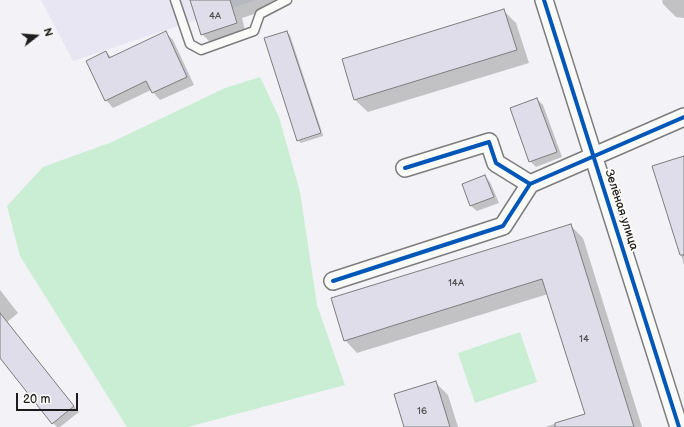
<!DOCTYPE html>
<meta charset="utf-8">
<style>
body{margin:0}
#map{position:relative;width:684px;height:427px;overflow:hidden;background:#f3f2f6;font-family:"Balsamiq Sans",sans-serif}
canvas{display:block}
.north{position:absolute;left:16px;top:16px;width:40px;height:40px;-webkit-text-stroke:3px #fdfcf7;paint-order:stroke;rotate:73deg;font-size:11px;font-weight:700;line-height:16px;text-align:center;color:#1c1c1c}
.north::after{content:'';display:block;margin:auto;width:14px;height:18px;background:#1c1c1c;clip-path:polygon(50% 0,100% 100%,50% 72%,0 100%)}
.scale{position:absolute;left:16px;top:393px;width:62px;height:18px;box-sizing:border-box;border:2px solid #1c1c1c;border-top:0;padding-left:5px;font-size:12px;line-height:14px;white-space:nowrap;color:#1c1c1c;-webkit-text-stroke:3px #fdfcf7;paint-order:stroke}
</style>
<div id="map">
<canvas width="684" height="427"></canvas>
<div class="north">N</div>
<div class="scale">20 m</div>
</div>
<script>
const c = document.querySelector('canvas').getContext('2d');
c.lineJoin = 'round';
function fillPath(path, color) { c.fillStyle = color; c.fill(path, 'evenodd'); }
const poly = rows => new Path2D(rows.map(r => 'M' + r).join(''));
function trace(path, color, width, dash) { c.strokeStyle = color; c.lineWidth = width; c.lineCap = dash ? 'butt' : 'round'; c.setLineDash(dash || []); c.stroke(path); }
function label(font, color, halo, rows, align = 'center') {
  c.font = font + ' "Balsamiq Sans",sans-serif'; c.lineWidth = 3.5; c.setLineDash([]); c.textBaseline = 'middle'; c.strokeStyle = halo; c.fillStyle = color; for (const [text, x, y, turn = 0] of rows) {
    c.save(); c.translate(x, y); c.rotate((+turn || 0) * Math.PI / 180); c.textAlign = isNaN(turn) ? turn : align; if (halo) c.strokeText(text, 0, 0); c.fillText(text, 0, 0); c.restore();
  }
}
fillPath(poly([
 [41,0,256,0,73,61]
]), '#e7e6f2');
fillPath(poly([
 [260,77,279,117,300,192,317,305,345,385,188,427,127,427,20,256,7,206,43,167,112,142,225,88],
 [520,332,537,382,475,403,458,353]
]), '#c9eed3');
fillPath(poly([
 [191,0,284,0,285,4,242,18,246,34,212,44,202,34],
 [662,0,684,0,684,18,676,17,663,4],
 [504,11,516,23,529,63,368,112,355,100],
 [287,32,290,35,322,132,298,139],
 [166,33,173,40,194,85,160,100,151,90,113,108,106,100,106,52,112,58],
 [537,99,543,105,562,157,536,167,530,161],
 [323,133,323,136,301,143,299,141],
 [684,157,684,265,654,166],
 [485,176,490,182,499,203,477,211,471,206,463,185],
 [570,225,583,238,642,427,545,427,586,414,548,294,357,353,345,340],
 [0,290,18,313,7,322,79,412,60,427,57,427,53,423,0,357],
 [436,383,448,395,458,427,405,427]
]), '#0003');
const building = poly([
 [190,0,230,0,237,23,201,35,190,0],
 [504,9,517,50,354,100,342,59,504,9],
 [166,31,187,77,152,93,146,81,105,101,86,61,106,51,109,58,166,31],
 [287,31,321,133,297,141,264,38,287,31],
 [537,98,557,152,529,162,510,108,537,98],
 [684,156,684,255,680,255,652,166,684,156],
 [485,175,494,197,470,206,462,184,485,175],
 [571,224,634,427,555,427,555,423,585,414,542,279,344,341,331,298,571,224],
 [0,313,74,406,52,424,0,358,0,313],
 [436,381,450,427,404,427,394,394,436,381]
]);
fillPath(building, '#dedde9');
trace(building, '#7d7c7e', 1);
const lane = poly([
 [175,0,190,44,201,50,254,31,260,14,287,0]
]);
const street = poly([
 [544,0,679,427],
 [405,168,489,142,496,163,530,184],
 [333,281,503,226,530,184,684,117]
]);
trace(lane, '#7d7c7e', 11);
trace(street, '#7d7c7e', 20);
trace(lane, '#fafaf9', 8);
trace(street, '#fafaf9', 17);
trace(poly([
 [544,0,679,427],
 [405,168,489,142,496,163,530,184],
 [333,281,503,226,530,184,684,117]
]), '#0057b8', 4);
label('10px', '#4e4d50', null, [
 ["4А",215,16],
 ["14А",456,283],
 ["14",584,339],
 ["16",422,411]
]);
label('12px', '#1c1c1c', '#fdfcf7', [
 ["Зелёная улица",621,210,72]
]);
</script>
